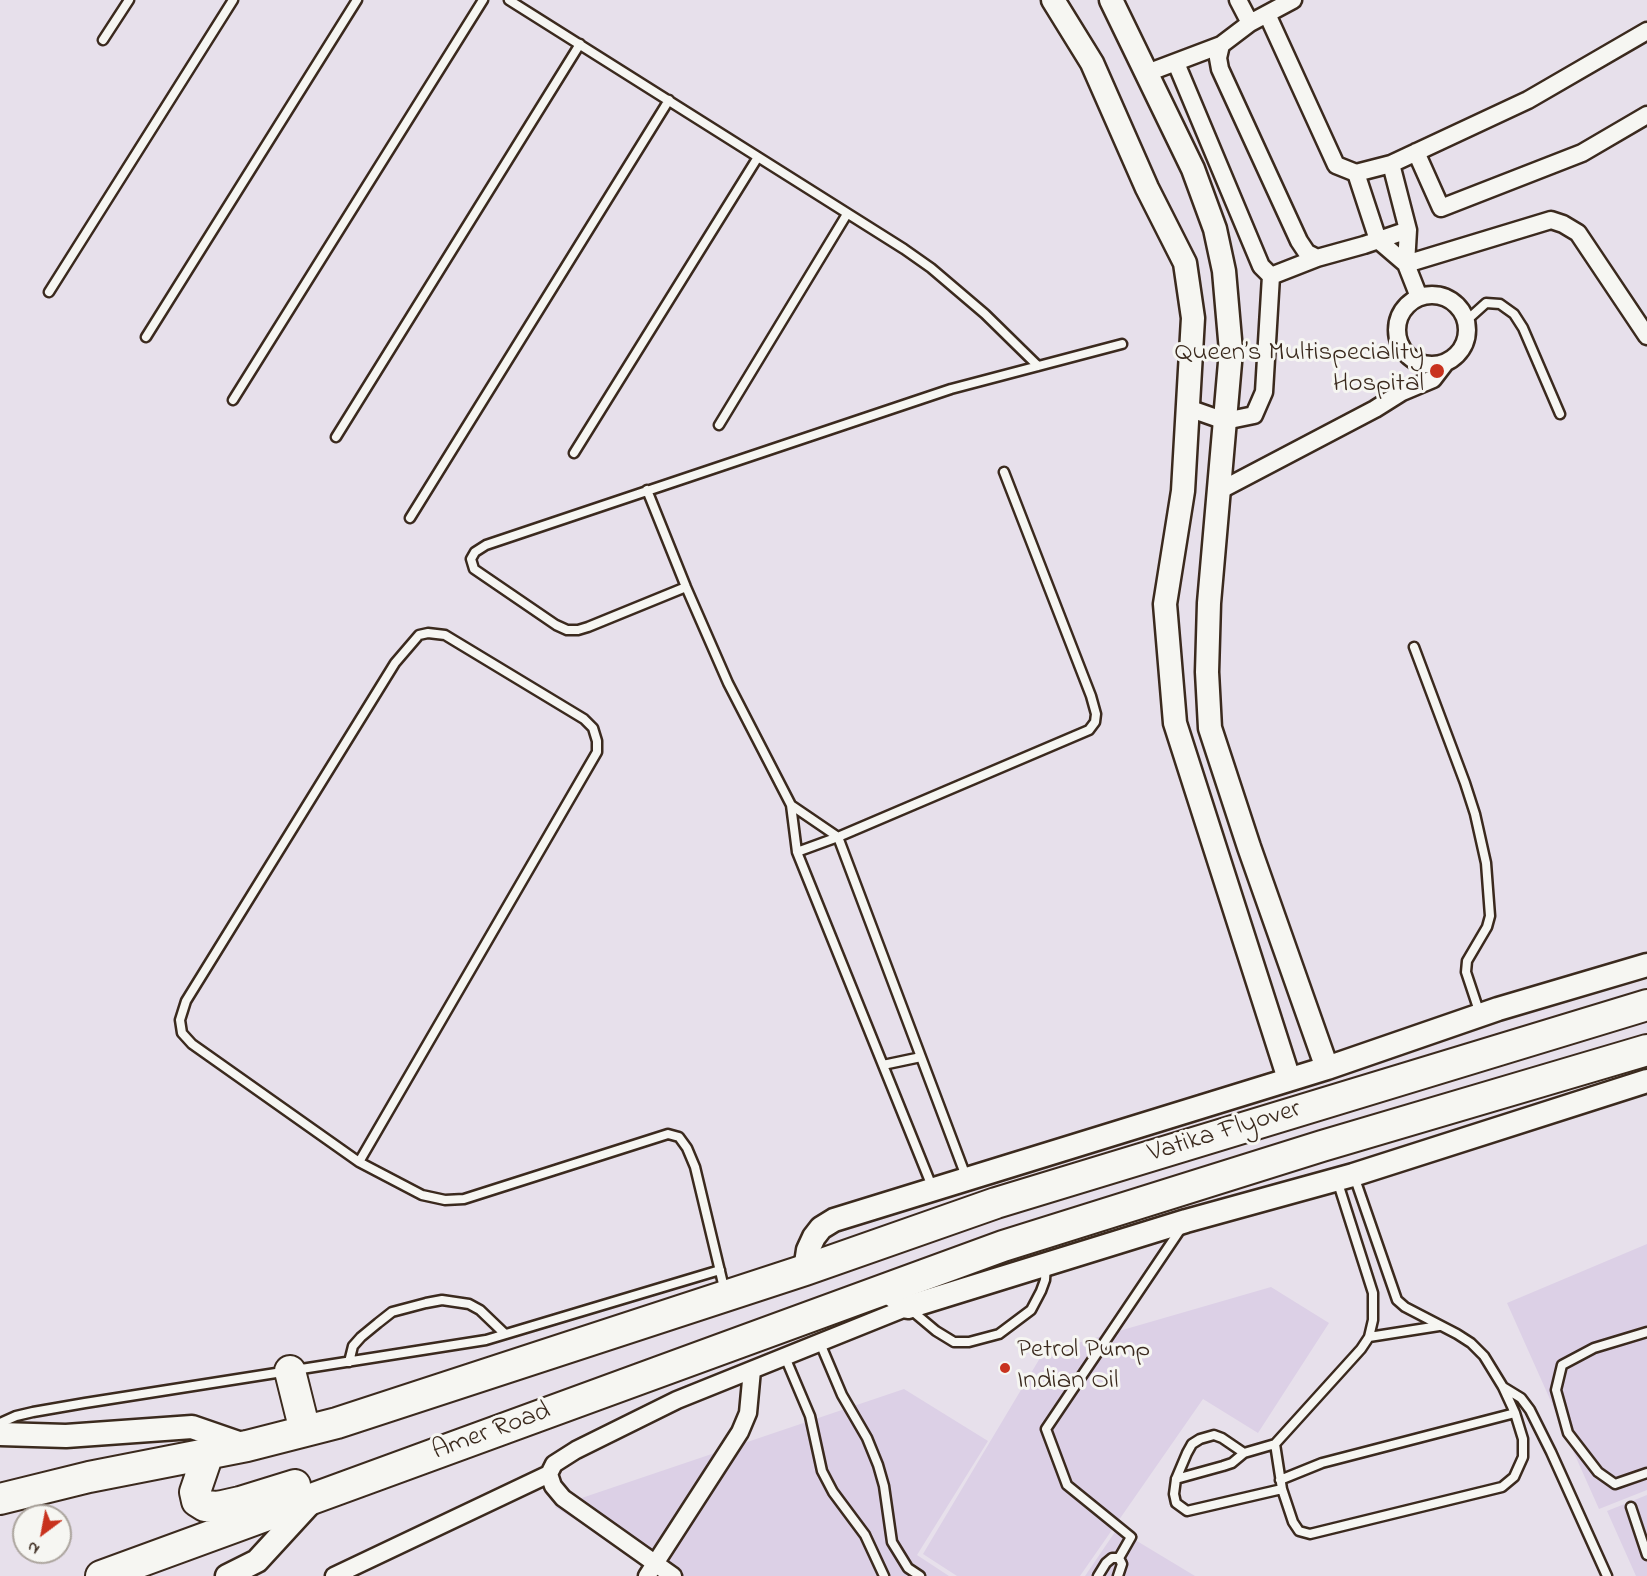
<!DOCTYPE html>
<meta charset="utf-8">
<style>
body{margin:0}
#map{position:relative;width:1647px;height:1576px;overflow:hidden;background:#e7e0eb;font-family:"Indie Flower",sans-serif}
canvas{display:block}
.north{position:absolute;left:12px;top:1504px;width:60px;height:60px;box-sizing:border-box;background:#f6f6f2;border:2px solid #aba49d;border-radius:50%;rotate:212deg;font-size:16px;font-weight:700;line-height:24px;text-align:center;color:#3b2a1e}
.north::after{content:'';display:block;margin:auto;width:21px;height:27px;background:#c8321e;clip-path:polygon(50% 0,100% 100%,50% 72%,0 100%)}
</style>
<div id="map">
<canvas width="1647" height="1576"></canvas>
<div class="north">N</div>
</div>
<script>
const c = document.querySelector('canvas').getContext('2d');
c.lineJoin = 'round';
function fillPath(path, color) { c.fillStyle = color; c.fill(path, 'evenodd'); }
const poly = rows => new Path2D(rows.map(r => 'M' + r).join(''));
function trace(path, color, width, dash) { c.strokeStyle = color; c.lineWidth = width; c.lineCap = dash ? 'butt' : 'round'; c.setLineDash(dash || []); c.stroke(path); }
function label(font, color, halo, rows, align = 'center') {
  c.font = font + ' "Indie Flower",sans-serif'; c.lineWidth = 6; c.setLineDash([]); c.textBaseline = 'middle'; c.strokeStyle = halo; c.fillStyle = color; for (const [text, x, y, turn = 0] of rows) {
    c.save(); c.translate(x, y); c.rotate((+turn || 0) * Math.PI / 180); c.textAlign = isNaN(turn) ? turn : align; if (halo) c.strokeText(text, 0, 0); c.fillText(text, 0, 0); c.restore();
  }
}
fillPath(poly([
 [1647,1244,1647,1490,1599,1509,1507,1303],
 [1271,1287,1329,1323,1258,1433,1203,1399,1080,1576,957,1576,923,1554,1043,1353],
 [904,1389,988,1441,917,1555,949,1576,665,1576,555,1507],
 [1647,1495,1647,1576,1636,1576,1607,1511],
 [1117,1529,1195,1576,1085,1576]
]), '#dcd0e6');
const lane = poly([
 [509,0,904,249,931,268,985,314,1038,366],
 [103,40,129,0],
 [49,292,233,0],
 [1466,321,1486,303,1500,304,1514,314,1523,328,1560,414],
 [146,337,357,0],
 [233,400,483,0],
 [719,425,847,214],
 [336,437,580,44],
 [574,453,758,157],
 [647,490,686,587,728,683,791,805,797,852,933,1189],
 [410,518,669,100],
 [686,587,588,627,578,630,567,630,556,625,474,569,471,559,475,552,486,545,951,389,1122,344],
 [1414,647,1465,783,1475,814,1486,863,1490,916,1487,927,1467,961,1466,972,1480,1014],
 [791,805,838,837,967,1179],
 [797,852,838,837,1089,730,1095,722,1096,714,1091,696,1004,472],
 [883,1065,921,1057],
 [359,1162,597,752,597,741,593,728,584,719,445,635,428,633,419,635,395,663,186,1001,180,1020,182,1033,192,1044,359,1162,422,1195,445,1200,464,1199,668,1134,679,1137,687,1148,695,1167,725,1292],
 [1337,1180,1373,1293,1373,1320,1369,1337,1361,1349,1275,1444,1282,1489,1293,1522,1299,1531,1310,1534,1502,1487,1514,1477,1523,1457,1523,1439,1515,1413,1503,1387,1484,1356,1471,1343,1457,1334,1405,1307,1397,1300,1354,1176],
 [911,1310,936,1331,954,1342,969,1342,999,1334,1031,1310,1041,1291,1045,1280,1046,1265],
 [1647,1332,1594,1348,1562,1365,1556,1390,1568,1433,1598,1472,1615,1484,1647,1473],
 [1369,1337,1439,1326],
 [820,1343,842,1395,867,1438,878,1465,884,1486,892,1542,908,1568,920,1576],
 [785,1357,810,1416,822,1471,833,1492,865,1535,884,1576],
 [349,1362,353,1346,361,1337,378,1323,392,1312,426,1303,442,1300,469,1304,480,1310,505,1334],
 [1503,1387,1521,1398,1530,1410,1551,1452,1607,1576],
 [0,1423,16,1416,33,1412,85,1403,486,1340,720,1270],
 [1244,1453,1222,1438,1214,1435,1200,1439,1192,1444,1187,1453,1176,1479,1174,1494,1176,1503,1187,1511,1282,1489],
 [1176,1479,1223,1466,1232,1463,1244,1453,1275,1444],
 [1280,1480,1322,1463,1515,1413],
 [1631,1507,1647,1555],
 [1119,1558,1131,1537,1067,1485,1046,1429,1182,1227],
 [1098,1576,1106,1563,1112,1558,1119,1558,1122,1564,1118,1576]
]);
const street = poly([
 [1238,0,1250,23],
 [1267,14,1336,165,1356,173,1391,164,1528,100,1647,31],
 [1221,45,1218,58,1220,69,1299,241,1307,253,1317,258,1364,245,1408,230],
 [1176,63,1261,266,1271,276,1317,258],
 [1147,73,1221,45,1250,23,1293,0],
 [1416,152,1441,208,1582,153,1647,115],
 [1391,164,1408,230,1406,264,1419,297],
 [1356,173,1378,240,1406,264],
 [1406,264,1551,220,1563,224,1578,233,1647,336],
 '1397 330a35 35 0 1 1 70 0a35 35 0 1 1-70 0Z',
 [1188,408,1225,421,1254,415,1264,392,1271,276],
 [1217,492,1375,409,1402,392,1433,379,1446,362],
 [334,1576,549,1474],
 [647,1576,740,1432,748,1413,752,1370],
 [673,1576,563,1498,553,1486,549,1474,554,1464,576,1450,677,1400,908,1307]
]);
const secondary = poly([
 [1053,0,1092,63,1147,188,1185,263,1193,318,1183,491,1165,604,1175,723,1289,1079],
 [1111,0,1193,169,1215,229,1224,271,1231,351,1209,603,1207,672,1210,728,1249,847,1327,1068],
 [805,1270,808,1250,814,1237,821,1228,834,1220,1327,1068,1498,1009,1647,965],
 [884,1289,908,1307,1186,1221,1353,1175,1647,1081],
 [0,1434,66,1436,192,1427,247,1446],
 [227,1576,257,1561,314,1499]
]);
const highway = poly([
 [290,1371,305,1431],
 [208,1454,195,1492,197,1501,205,1506,218,1507,240,1502,295,1485],
 [0,1499,89,1477,247,1446,337,1423,805,1270,996,1203,1647,1005],
 [101,1576,1003,1246,1322,1146,1647,1050]
]);
trace(lane, '#3b2a1e', 13);
trace(street, '#3b2a1e', 21);
trace(secondary, '#3b2a1e', 27);
trace(highway, '#3b2a1e', 34);
trace(lane, '#f6f6f2', 8);
trace(street, '#f6f6f2', 16);
trace(secondary, '#f6f6f2', 22);
trace(highway, '#f6f6f2', 30);
for (const [x, y, r, color] of [
 [1437,371,8,"#c8321e"],
 [1005,1368,6,"#c8321e"]
]) { const dot = new Path2D(); dot.arc(x, y, r, 0, 2 * Math.PI); c.fillStyle = color; c.fill(dot); trace(dot, '#f6f6f2', 2); }
label('27px', '#3b2a1e', '#f6f6f2', [
 ["Queen’s Multispeciality",1424,355],
 ["Hospital",1424,386],
 ["Petrol Pump",1017,1352,"left"],
 ["Indian Oil",1017,1383,"left"]
], 'right');
label('27px', '#3b2a1e', '#f6f6f2', [
 ["Vatika Flyover",1225,1133,-17],
 ["Amer Road",492,1433,-20]
]);
</script>
